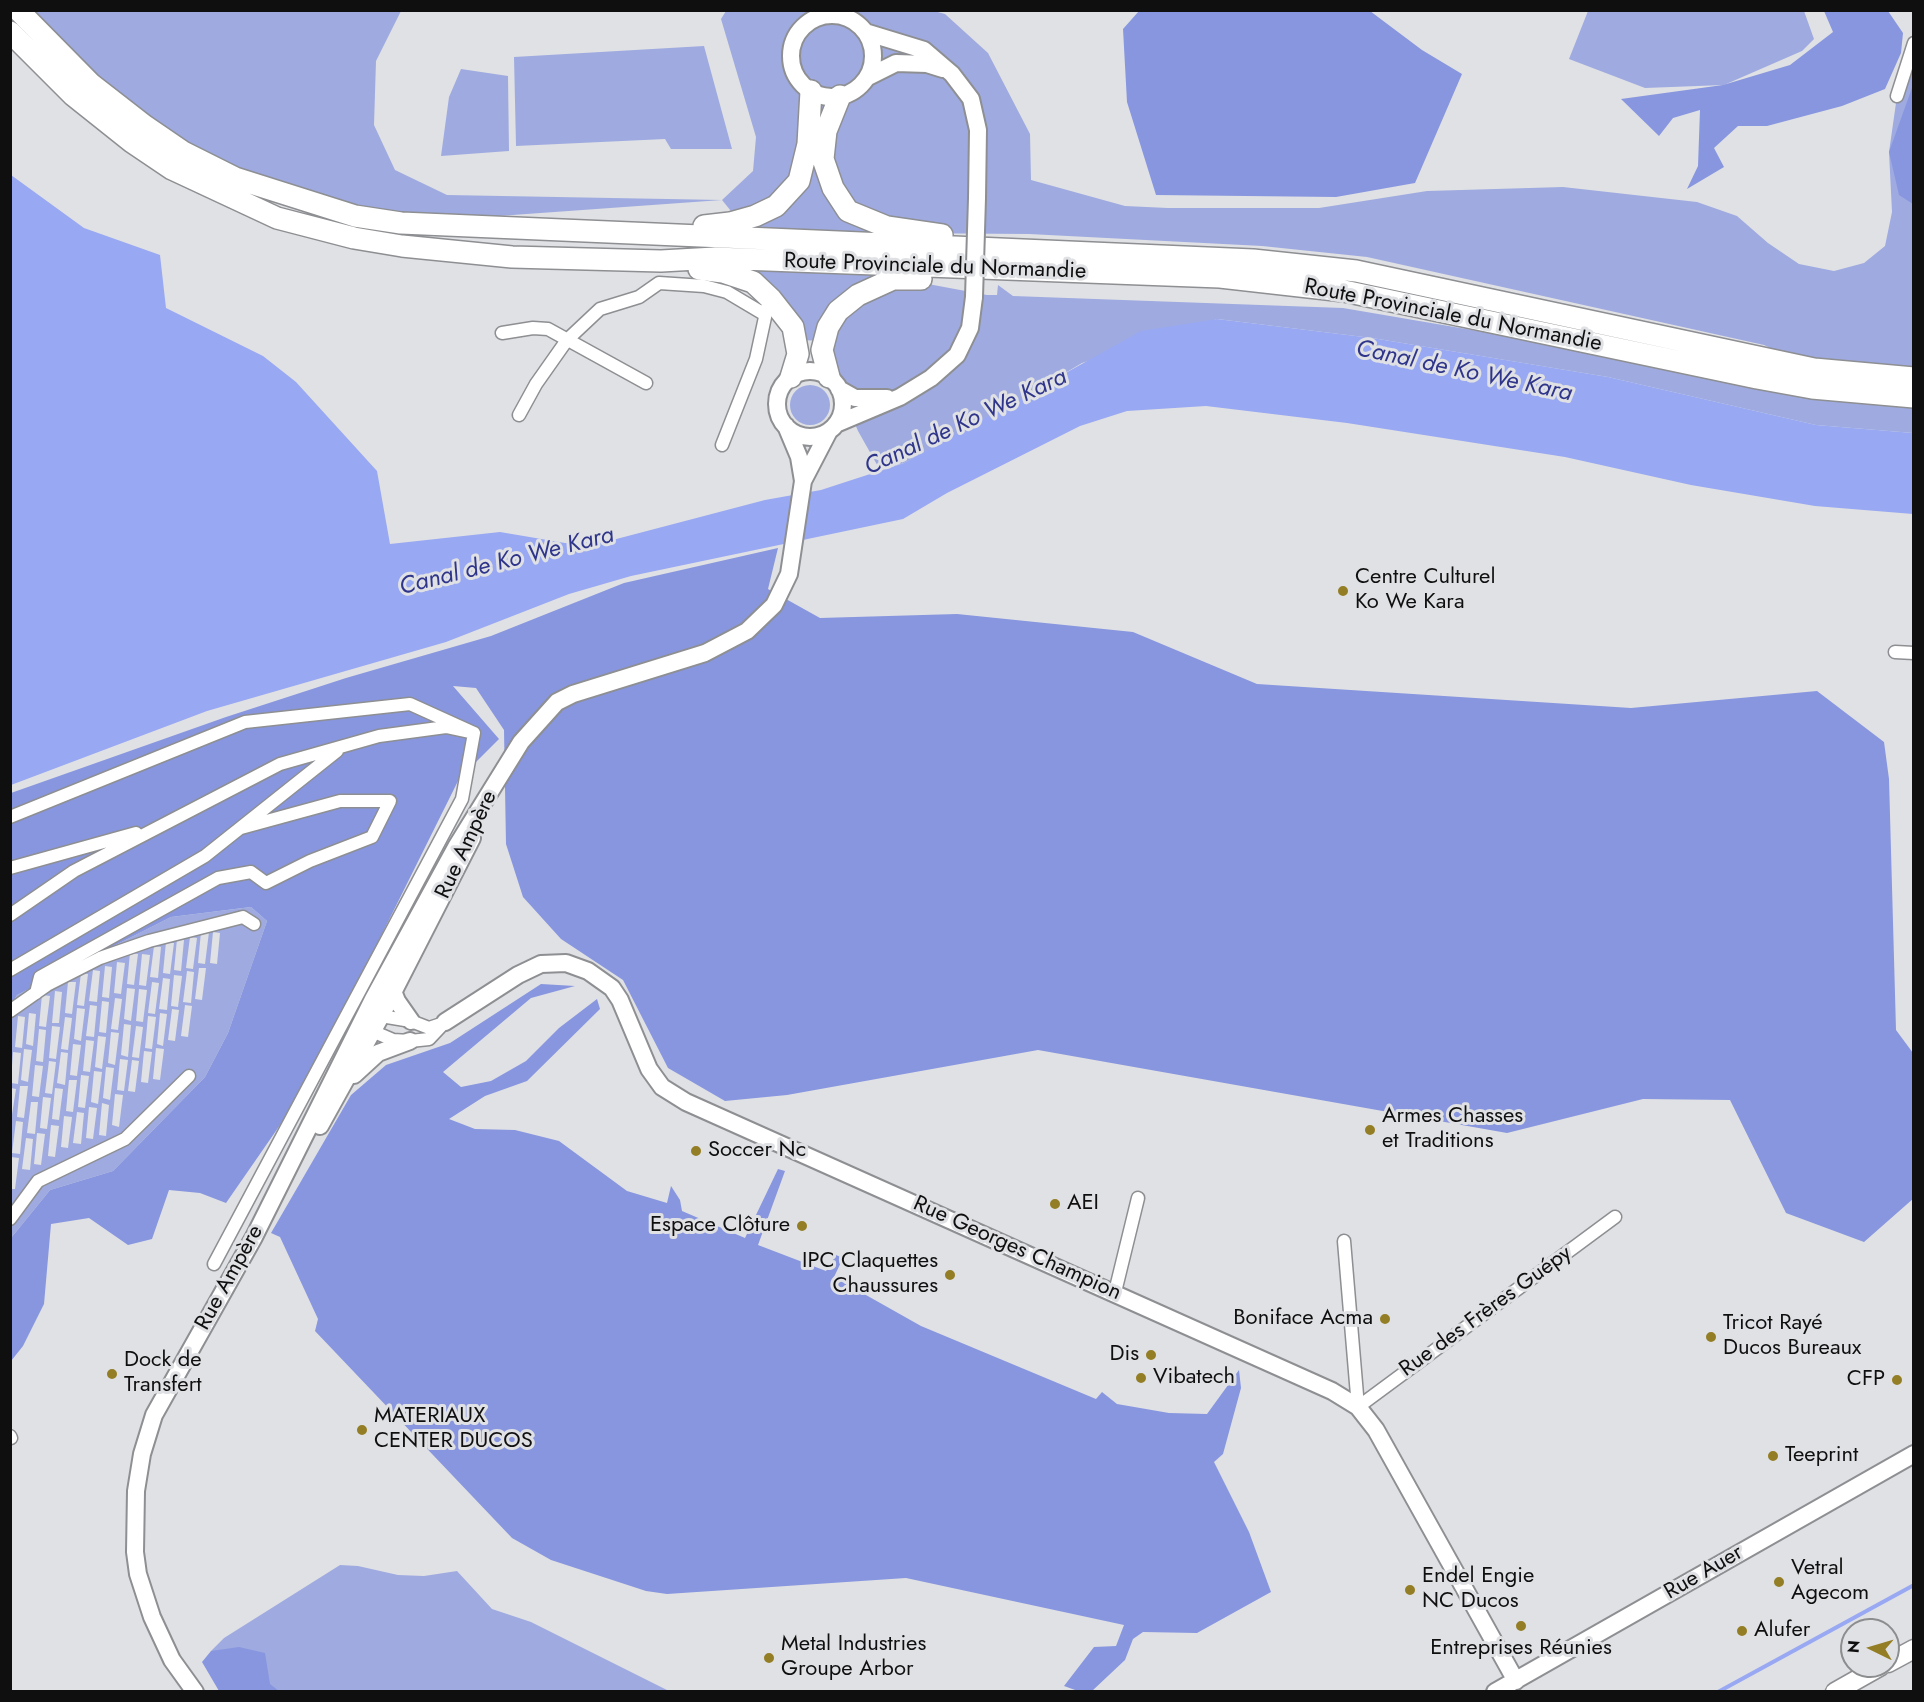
<!DOCTYPE html>
<meta charset="utf-8">
<style>
body{margin:0}
#map{position:relative;width:1924px;height:1702px;overflow:hidden;background:#e0e1e4;font-family:Jost,sans-serif}
canvas{display:block}
.frame{position:absolute;inset:0;border:12px solid #0f0f10;pointer-events:none}
.north{position:absolute;left:1840px;top:1618px;width:60px;height:60px;box-sizing:border-box;background:#e0e1e4;border:2px solid #8c8d8f;border-radius:50%;rotate:275deg;font-size:16px;font-weight:700;line-height:24px;text-align:center;color:#0f0f10}
.north::after{content:'';display:block;margin:auto;width:21px;height:27px;background:#947e25;clip-path:polygon(50% 0,100% 100%,50% 72%,0 100%)}
</style>
<div id="map">
<canvas width="1924" height="1702"></canvas>
<div class="frame"></div>
<div class="north">N</div>
</div>
<script>
const c = document.querySelector('canvas').getContext('2d');
c.lineJoin = 'round';
function fillPath(path, color) { c.fillStyle = color; c.fill(path, 'evenodd'); }
const poly = rows => new Path2D(rows.map(r => 'M' + r).join(''));
function trace(path, color, width, dash) { c.strokeStyle = color; c.lineWidth = width; c.lineCap = dash ? 'butt' : 'round'; c.setLineDash(dash || []); c.stroke(path); }
function label(font, color, halo, rows, align = 'center') {
  c.font = font + ' Jost,sans-serif'; c.lineWidth = 6; c.setLineDash([]); c.textBaseline = 'middle'; c.strokeStyle = halo; c.fillStyle = color; for (const [text, x, y, turn = 0] of rows) {
    c.save(); c.translate(x, y); c.rotate((+turn || 0) * Math.PI / 180); c.textAlign = isNaN(turn) ? turn : align; if (halo) c.strokeText(text, 0, 0); c.fillText(text, 0, 0); c.restore();
  }
}
fillPath(poly([
 [18,11,401,11,376,61,374,125,395,170,447,195,722,200,753,171,756,137,721,19,726,11,934,11,945,14,988,53,1030,134,1031,180,1125,206,1168,208,1319,208,1427,191,1563,187,1697,202,1737,216,1768,243,1799,264,1834,271,1864,263,1885,246,1892,212,1889,152,1897,96,1913,43,1913,378,1814,369,1764,345,1367,257,1262,246,1029,234,748,232,722,200,401,223,183,152],
 [1588,11,1804,11,1814,39,1802,51,1724,85,1645,88,1569,59],
 [704,46,732,149,671,149,665,139,516,146,514,57],
 [461,69,508,76,509,151,441,156,449,97],
 [728,267,869,273,987,295,997,295,998,285,1013,296,1343,308,1812,388,1913,397,1913,433,1816,425,1608,377,1372,338,1217,319,1082,363,1001,411,904,463,880,470,858,431,820,341,803,340],
 '790 405a20 20 0 1 1 40 0a20 20 0 1 1-40 0Z',
 [251,907,267,921,228,1033,205,1077,113,1171,50,1190,11,1238,11,1189,15,1189,19,1158,11,1157,11,1164,11,1121,16,1089,11,1088,11,1083,18,1084,21,1053,13,1052,11,1080,11,1006,17,995,171,917],
 [201,932,209,932,205,964,198,963],
 [213,932,220,933,217,964,210,963],
 [190,937,197,938,193,969,186,968],
 [177,939,184,940,181,971,174,970],
 [166,942,174,943,170,974,163,973],
 [154,946,161,947,158,978,150,977],
 [130,953,138,954,134,985,127,984],
 [142,954,150,955,146,986,139,985],
 [117,962,125,963,121,994,114,993],
 [105,966,112,967,109,998,102,997],
 [199,968,206,968,202,1000,195,999],
 [93,970,100,971,97,1002,89,1001],
 [187,971,194,972,191,1003,183,1002],
 [81,973,88,974,84,1006,77,1005],
 [174,975,182,976,178,1007,171,1006],
 [163,978,170,979,167,1010,159,1009],
 [68,982,76,982,72,1014,65,1013],
 [152,982,159,983,155,1014,148,1013],
 [127,988,135,989,131,1021,124,1019],
 [139,989,147,990,143,1022,136,1021],
 [55,991,62,992,59,1023,52,1023],
 [42,995,50,996,46,1027,39,1026],
 [115,998,122,999,118,1030,111,1029],
 [102,1001,109,1002,106,1033,99,1032],
 [90,1005,97,1006,94,1037,86,1036],
 [185,1005,192,1006,188,1037,181,1036],
 [77,1008,85,1009,81,1041,74,1039],
 [172,1009,179,1010,175,1041,168,1040],
 [29,1013,36,1014,33,1046,26,1044],
 [160,1013,167,1014,163,1046,157,1044],
 [18,1016,25,1017,22,1048,15,1047],
 [148,1016,156,1017,152,1049,145,1048],
 [65,1017,72,1018,68,1050,61,1049],
 [124,1024,131,1025,128,1057,121,1055],
 [52,1026,60,1027,56,1059,49,1058],
 [136,1026,143,1027,139,1058,132,1057],
 [39,1029,46,1030,43,1062,36,1061],
 [111,1032,119,1033,115,1065,108,1063],
 [98,1036,106,1037,102,1069,95,1067],
 [86,1040,94,1041,90,1072,83,1071],
 [73,1044,81,1045,77,1076,70,1075],
 [156,1048,164,1049,160,1080,153,1079],
 [24,1049,32,1050,28,1082,21,1080],
 [144,1051,152,1052,148,1083,141,1082],
 [61,1052,68,1053,65,1085,57,1083],
 [120,1059,128,1060,124,1091,117,1090],
 [132,1060,139,1061,135,1092,128,1091],
 [49,1061,56,1062,52,1094,45,1093],
 [35,1065,43,1066,39,1097,32,1096],
 [106,1067,114,1068,110,1100,103,1098],
 [94,1071,102,1072,98,1104,91,1102],
 [81,1075,89,1076,85,1108,78,1107],
 [69,1080,77,1080,73,1112,66,1111],
 [20,1086,28,1086,24,1118,17,1117],
 [55,1088,63,1089,59,1120,52,1119],
 [115,1094,123,1095,119,1127,112,1125],
 [43,1097,51,1098,47,1129,40,1128],
 [31,1102,38,1102,35,1134,27,1133],
 [102,1103,109,1105,106,1136,99,1135],
 [89,1107,97,1108,93,1139,86,1138],
 [77,1112,84,1113,81,1144,73,1143],
 [64,1116,72,1117,68,1148,61,1147],
 [16,1121,23,1122,20,1154,12,1153],
 [51,1125,59,1126,55,1157,48,1156],
 [37,1133,45,1134,41,1165,34,1164],
 [26,1138,33,1139,30,1170,22,1169],
 [340,1565,358,1566,398,1575,424,1576,457,1571,492,1609,531,1622,669,1691,279,1691,211,1651,224,1638]
]), '#9fabe0');
fillPath(poly([
 [1139,11,1370,11,1422,50,1462,74,1415,183,1336,197,1156,195,1127,102,1123,29],
 [1824,11,1888,11,1903,33,1901,53,1885,89,1842,106,1767,126,1738,126,1714,148,1724,167,1687,189,1698,166,1700,110,1673,118,1659,136,1621,99,1723,85,1790,65,1833,32],
 [1913,85,1913,204,1899,195,1889,152],
 [778,548,768,589,820,618,957,614,1133,632,1257,684,1631,708,1817,691,1884,742,1889,779,1896,1030,1913,1053,1914,1198,1864,1242,1786,1213,1730,1100,1643,1099,1507,1133,1038,1050,787,1095,725,1101,668,1068,623,980,561,939,523,897,506,844,504,730,476,688,453,686,499,739,459,779,305,1089,226,1203,200,1193,169,1190,152,1239,128,1245,89,1218,51,1224,44,1304,23,1346,11,1361,11,1238,50,1190,113,1171,205,1077,228,1033,267,921,251,907,171,917,17,995,11,1006,11,793,226,717,346,678,491,636,624,583],
 [541,984,575,986,531,998,443,1072,461,1087,491,1081,526,1061,559,1028,597,999,600,1009,527,1081,485,1096,449,1119,475,1129,515,1130,559,1141,627,1191,667,1203,671,1186,680,1200,682,1211,745,1238,778,1169,785,1171,758,1245,826,1271,836,1255,843,1258,834,1277,921,1326,1096,1399,1102,1392,1117,1404,1169,1413,1207,1414,1239,1370,1241,1388,1223,1454,1214,1462,1249,1532,1271,1592,1197,1633,1143,1632,1133,1639,1125,1660,1092,1691,1078,1691,1064,1686,1094,1647,1116,1646,1124,1625,906,1578,667,1594,646,1591,551,1560,512,1538,315,1331,318,1319,280,1237,271,1233,351,1095,386,1065,450,1043],
 [239,1647,265,1653,270,1684,279,1691,219,1691,202,1662,211,1651]
]), '#8796df');
fillPath(poly([
 [11,175,84,228,160,255,166,308,263,356,296,382,377,471,390,544,500,532,565,543,605,542,765,500,821,490,904,463,1141,331,1217,319,1372,338,1608,377,1816,425,1913,433,1913,514,1815,506,1691,485,1565,457,1347,423,1206,406,1127,411,1080,426,947,493,903,519,631,576,569,594,446,642,207,711,11,785]
]), '#98a8f2');
trace(poly([
 [1718,1692,1914,1585]
]), '#98a8f2', 4);
const street = poly([
 [1897,96,1914,43],
 [502,333,533,328,548,329,646,383],
 [519,415,536,384,567,340,600,309,639,297,659,283,704,286,727,292,764,314],
 [722,445,756,359,767,308],
 [1895,652,1914,653],
 [10,817,245,722,410,704,474,733,446,727,379,736,280,764,74,871,10,915],
 [10,868,136,833],
 [10,970,205,856,337,751],
 [36,993,40,977,218,878,251,872,266,883,310,861,372,837,390,801,340,801,241,828],
 [10,1011,47,985,100,958,149,941,243,917,254,924],
 [374,1018,381,1016,411,1021,429,1028,444,1023],
 [371,1023,379,1034,393,1040,410,1041,429,1039,445,1022],
 [10,1219,38,1181,125,1139,189,1076],
 [1344,1241,1358,1407],
 [214,1264,462,799,474,733],
 [1115,1292,1138,1198],
 [1358,1407,1615,1217],
 [10,1436,11,1438]
]);
const secondary = poly([
 '791 56a41 41 0 1 1 82 0a41 41 0 1 1-82 0Z',
 [865,32,924,50,952,74,971,99,978,130,977,198],
 [868,77,896,63,927,64,943,69],
 '777 404a33 33 0 1 1 66 0a33 33 0 1 1-66 0Z',
 [839,389,855,398,887,398],
 [836,424,900,397,931,378,957,355,970,328,974,297],
 [786,426,799,457,803,481],
 [393,991,397,1001,411,1021],
 [445,1022,518,975,541,964,566,963,588,971,612,988,620,1000,649,1069,662,1087,686,1102,1332,1391,1358,1407,1376,1430,1516,1681],
 [354,1075,378,1053,410,1041],
 [320,1126,381,1016,472,838],
 [195,1692,172,1660,152,1617,138,1574,135,1552,136,1491,142,1454,154,1415,254,1237,373,999,456,847,521,742,557,702,573,694,705,653,747,631,774,605,789,574,803,481,829,431],
 [1495,1692,1914,1454]
]);
const primary = poly([
 [1888,1663,1914,1649],
 [1835,1692,1881,1666]
]);
const highway = poly([
 [18,10,91,84,145,126,183,152,235,178,355,216,401,223,1253,260,1356,271,1814,369,1914,378],
 [10,32,73,95,132,142,172,169,277,218,354,238,402,246,512,257,661,261,715,258,1220,277,1344,291,1757,378,1812,388,1914,397],
 [840,96,826,131,823,159,833,188,848,211,887,227,942,235],
 [704,226,730,223,755,216,776,206,799,181,808,144,811,91],
 [699,269,723,272,753,282,771,299,793,327,798,354,791,377],
 [829,377,822,350,828,327,838,311,858,295,893,279,921,279]
]);
trace(street, '#8e8f92', 15);
trace(secondary, '#8e8f92', 20);
trace(primary, '#8e8f92', 21);
trace(highway, '#8e8f92', 24);
trace(street, '#fff', 12);
trace(secondary, '#fff', 16);
trace(primary, '#fff', 18);
trace(highway, '#fff', 21);
const secondaryBridge = poly([
 [974,297,977,198]
]);
trace(secondaryBridge, '#8e8f92', 20, []);
trace(secondaryBridge, '#fff', 16);
for (const [x, y, r, color] of [
 [1343,591,6,"#947e25"],
 [1370,1130,6,"#947e25"],
 [696,1151,6,"#947e25"],
 [1055,1204,6,"#947e25"],
 [802,1226,6,"#947e25"],
 [950,1275,6,"#947e25"],
 [1385,1319,6,"#947e25"],
 [1711,1337,6,"#947e25"],
 [1151,1355,6,"#947e25"],
 [112,1374,6,"#947e25"],
 [1141,1378,6,"#947e25"],
 [1897,1380,6,"#947e25"],
 [362,1430,6,"#947e25"],
 [1773,1456,6,"#947e25"],
 [1779,1582,6,"#947e25"],
 [1410,1590,6,"#947e25"],
 [1521,1626,6,"#947e25"],
 [1742,1631,6,"#947e25"],
 [769,1658,6,"#947e25"]
]) { const dot = new Path2D(); dot.arc(x, y, r, 0, 2 * Math.PI); c.fillStyle = color; c.fill(dot); trace(dot, '#e0e1e4', 2); }
label('22px', '#0f0f10', '#e0e1e4', [
 ["Route Provinciale du Normandie",935,267,2],
 ["Route Provinciale du Normandie",1453,316,11],
 ["Rue Ampère",467,845,-65],
 ["Rue Georges Champion",1017,1249,24],
 ["Rue Ampère",230,1278,-61],
 ["Rue des Frères Guépy",1486,1312,-36],
 ["Rue Auer",1704,1573,-30]
]);
label('22px', '#0f0f10', '#e0e1e4', [
 ["Centre Culturel",1355,578],
 ["Ko We Kara",1355,603],
 ["Armes Chasses",1382,1117],
 ["et Traditions",1382,1142],
 ["Soccer Nc",708,1151],
 ["AEI",1067,1204],
 ["Espace Clôture",790,1226,"right"],
 ["IPC Claquettes",938,1262,"right"],
 ["Chaussures",938,1287,"right"],
 ["Boniface Acma",1373,1319,"right"],
 ["Tricot Rayé",1723,1324],
 ["Ducos Bureaux",1723,1349],
 ["Dis",1139,1355,"right"],
 ["Dock de",124,1361],
 ["Transfert",124,1386],
 ["Vibatech",1153,1378],
 ["CFP",1885,1380,"right"],
 ["MATERIAUX",374,1417],
 ["CENTER DUCOS",374,1442],
 ["Teeprint",1785,1456],
 ["Vetral",1791,1569],
 ["Agecom",1791,1594],
 ["Endel Engie",1422,1577],
 ["NC Ducos",1422,1602],
 ["Alufer",1754,1631],
 ["Metal Industries",781,1645],
 ["Groupe Arbor",781,1670],
 ["Entreprises Réunies",1521,1649,"center"]
], 'left');
label('italic 24px', '#2f358a', '#e0e1e4', [
 ["Canal de Ko We Kara",1464,372,12],
 ["Canal de Ko We Kara",966,423,-25],
 ["Canal de Ko We Kara",507,562,-14]
]);
</script>
